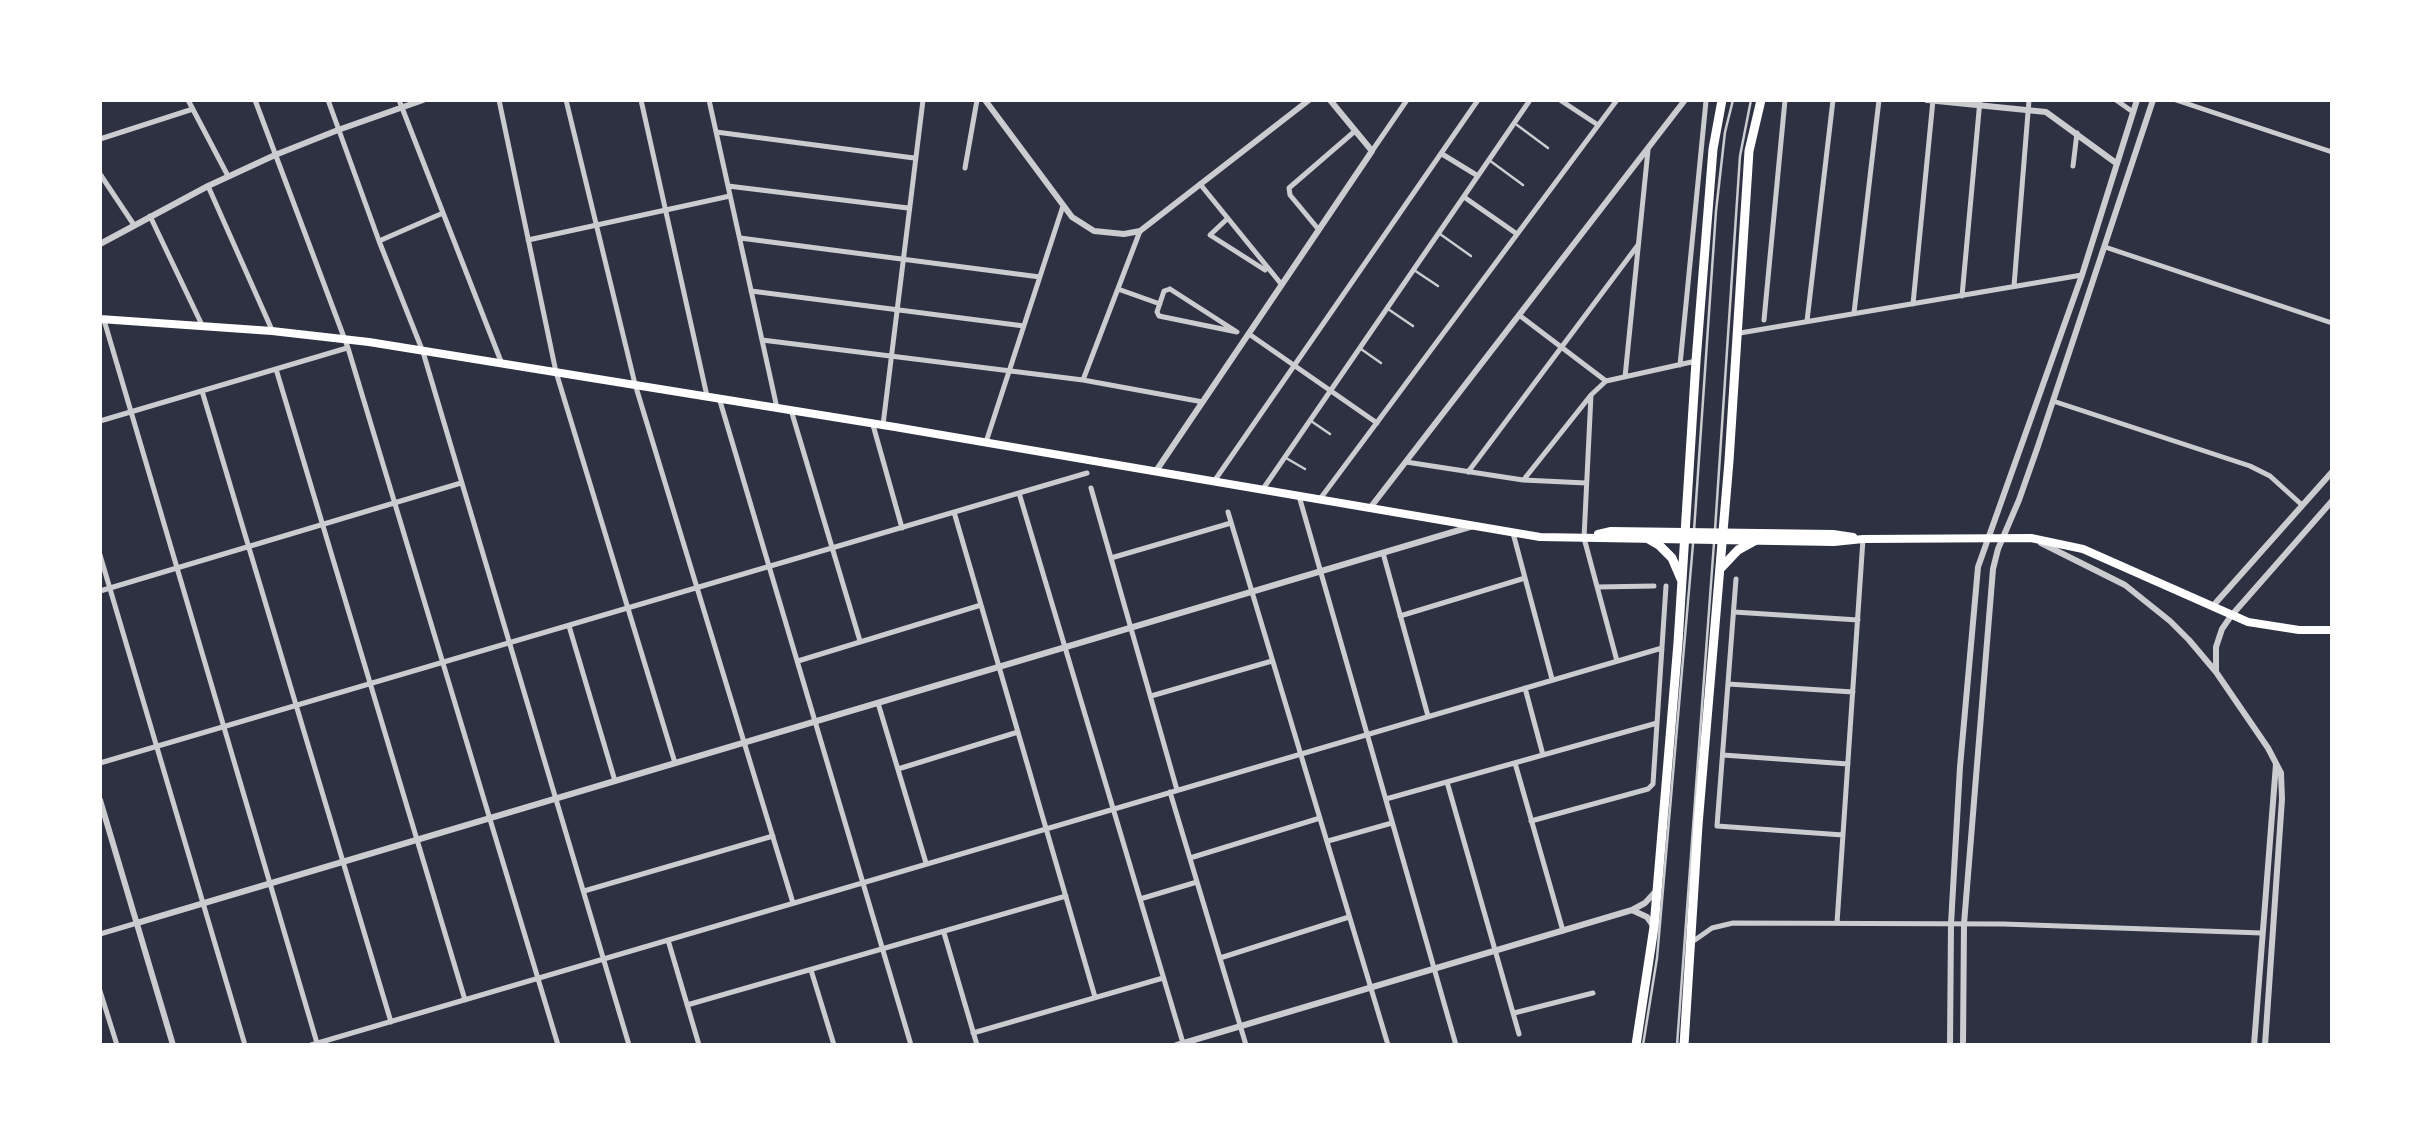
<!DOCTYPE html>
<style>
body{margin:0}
#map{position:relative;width:2432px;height:1145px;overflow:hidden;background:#2d3142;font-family:"Open Sans",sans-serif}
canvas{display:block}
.frame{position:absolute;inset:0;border:102px solid #fff;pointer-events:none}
</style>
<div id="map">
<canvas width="2432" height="1145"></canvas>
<div class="frame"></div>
</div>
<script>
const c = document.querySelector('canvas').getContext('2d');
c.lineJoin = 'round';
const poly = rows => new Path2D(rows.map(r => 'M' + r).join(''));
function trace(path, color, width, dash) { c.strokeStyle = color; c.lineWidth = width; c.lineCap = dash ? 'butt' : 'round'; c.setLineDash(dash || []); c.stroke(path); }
trace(poly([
 [1517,125,1548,148],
 [1489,160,1523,185],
 [1440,234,1471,256],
 [1414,270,1438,286],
 [1388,309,1413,326],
 [1361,349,1381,363],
 [1311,421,1330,434],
 [1286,458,1305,469],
 [1715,530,1740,156,1751,100],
 [1694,531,1716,211,1725,132,1733,100],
 [1643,1045,1657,958,1693,544],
 [1677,1045,1714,543]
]), '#caccd0', 2.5);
trace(poly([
 [188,100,228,176],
 [255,100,348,348,558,1045],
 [328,100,379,241,423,352,629,1045],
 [399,100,502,364],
 [499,100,556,372,675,763],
 [566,100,635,384,793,903],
 [641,100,707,396],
 [709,100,777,408],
 [1560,100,1598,125],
 [2116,100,2133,112],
 [2176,100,2332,152],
 [716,132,914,158],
 [100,139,193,109],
 [1372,151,1407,100],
 [1442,154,1478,176],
 [2073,166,2077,133],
 [965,168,977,100],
 [100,174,134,225],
 [1200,184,1282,285],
 [208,186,272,330],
 [728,186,908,208],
 [1464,197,1517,234],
 [150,216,202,325],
 [1227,219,1210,235,1265,270],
 [1319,230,1290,195,1289,188,1355,131],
 [740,238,1040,277],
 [528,240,730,196],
 [379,241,443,213],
 [2105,247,2332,323],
 [2014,286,2029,100],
 [1118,289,1160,304],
 [1170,289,1237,332,1159,316,1157,312,1164,291,1170,289],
 [751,291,1024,326],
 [1962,296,1980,100],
 [1913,304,1933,100],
 [1854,313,1879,100],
 [1519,315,1606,381,1696,361],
 [104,320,317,1043],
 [1764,320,1785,100],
 [1807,321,1833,100],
 [1740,333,2082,275],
 [1249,334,1377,423],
 [762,340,1083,380,1203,402],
 [1680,365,1706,101],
 [276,369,465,1000],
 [1625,377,1648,150],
 [1083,380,1140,231],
 [202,391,391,1022],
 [1591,395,1584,538,1617,661],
 [720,401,911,1045],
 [2053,401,2250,466,2270,476,2302,505],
 [791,410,860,641],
 [100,421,347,348],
 [873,425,902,528],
 [883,425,923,100],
 [986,442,1063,206],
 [1406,462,1523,480,1586,483],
 [1468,472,1638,245],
 [1525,478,1591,395,1606,381],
 [1215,480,1478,100],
 [1091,488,1177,790],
 [1263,489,1530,100],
 [1019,493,1183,1043],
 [1299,496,1456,1045],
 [1320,499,1617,100],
 [954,512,1095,997],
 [1228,512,1388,1045],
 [1513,533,1552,679],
 [1383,553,1428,716],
 [100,555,245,1045],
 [1111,558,1231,523],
 [1736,579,1717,826,1843,835],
 [1597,587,1654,586],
 [100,591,461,483],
 [1734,612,1858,620],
 [1400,616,1525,578],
 [569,626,615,781],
 [798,661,981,605],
 [1728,684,1853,692],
 [1525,688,1543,755],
 [1151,696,1272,661],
 [878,703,926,863],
 [1723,755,1848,764],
 [100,763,1087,473],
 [1515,763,1563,931],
 [898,769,1018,732],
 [1447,782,1519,1034],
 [1170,792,1246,1045],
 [1386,799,1657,723],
 [1531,821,1648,789,1653,784,1666,586],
 [1328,841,1392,823],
 [1190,858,1320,818],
 [584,891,773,836],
 [1140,899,1197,882],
 [1837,923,1863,539],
 [944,933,977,1045],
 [100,934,137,923],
 [668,940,699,1045],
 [1692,942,1712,928,1733,923,2003,924,2262,933],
 [1220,958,1349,917],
 [811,970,834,1045],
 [100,991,117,1045],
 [687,1005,1066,896],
 [1514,1013,1593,993],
 [973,1033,1163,978],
 [311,1045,1662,648]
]), '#caccd0', 5);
trace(poly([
 [985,100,1072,217,1094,231,1124,234,1140,231,1309,100],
 [1927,100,2046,112,2116,163],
 [100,244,208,186,275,155,338,130,423,100],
 [1156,471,1372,151,1330,100],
 [1370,508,1685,100],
 [2041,543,2125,585,2170,621,2189,640,2216,672,2268,748,2281,773,2282,799,2265,1045],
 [2212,607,2332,472],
 [2216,671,2216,647,2222,629,2231,616,2332,501],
 [100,800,173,1045],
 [1634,911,1647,917,1654,927],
 [137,923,1473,526],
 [1177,1045,1632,910,1645,903,1656,891],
 [1950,1045,1951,924,1960,767,1978,567,2082,275,2137,100],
 [1963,1045,1964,924,1993,569,1998,549,2019,500,2038,446,2153,100],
 [2254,1045,2276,764]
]), '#caccd0', 6);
trace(poly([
 [100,319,272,331,369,342,895,427,1540,537,1834,542,1863,539,2031,538,2083,549,2248,622,2299,630,2332,630],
 [1598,534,1611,531,1833,534,1853,537]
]), '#fff', 8);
trace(poly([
 [1647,538,1659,545,1672,558,1681,579],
 [1721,568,1738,550,1756,540],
 [1636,1045,1654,927,1678,643,1696,361,1713,149,1722,100],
 [1684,1045,1698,825,1729,461,1749,151,1761,100]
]), '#fff', 9);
</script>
